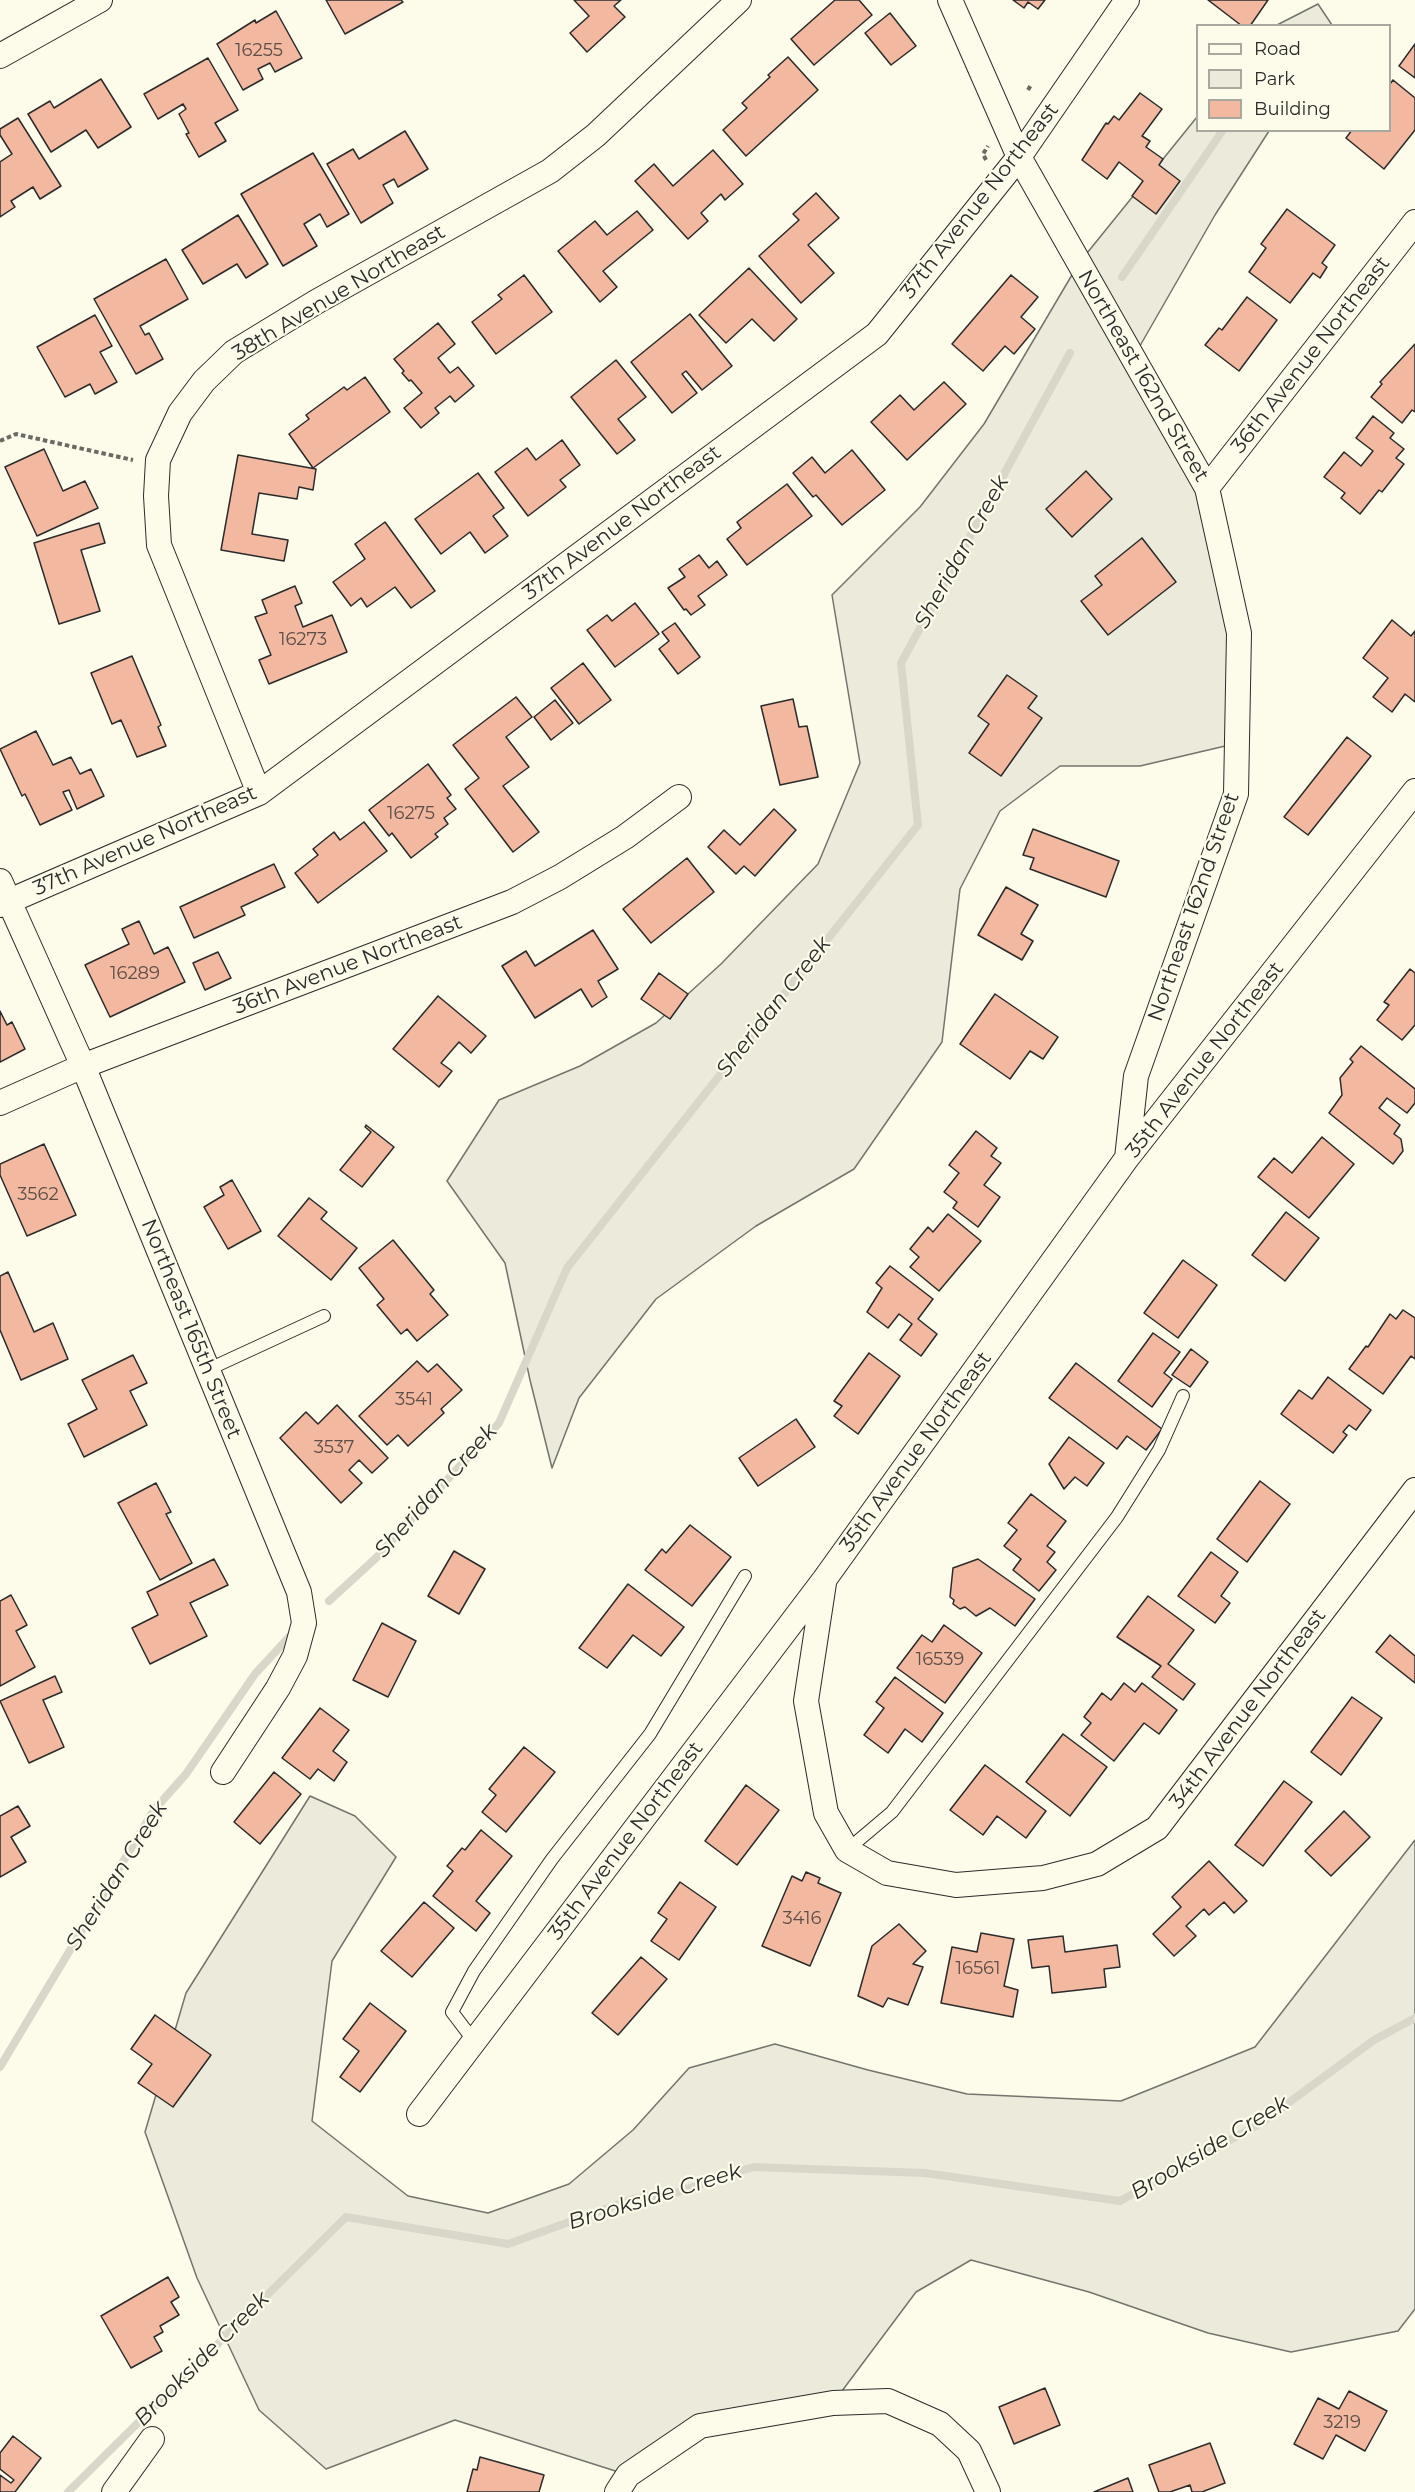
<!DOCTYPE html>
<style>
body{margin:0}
#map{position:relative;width:1415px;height:2492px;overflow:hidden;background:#fdfbea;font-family:Montserrat,sans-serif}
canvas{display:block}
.legend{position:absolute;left:1196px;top:24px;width:195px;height:108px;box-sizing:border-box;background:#fdfbea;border:2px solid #a9a89e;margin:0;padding:8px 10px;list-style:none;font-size:18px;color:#2b2b2b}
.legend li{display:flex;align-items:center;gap:12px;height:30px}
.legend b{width:30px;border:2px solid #a9a89e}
</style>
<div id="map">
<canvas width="1415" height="2492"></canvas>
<ul class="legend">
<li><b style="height:8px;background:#fdfbea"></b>Road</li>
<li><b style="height:16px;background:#ecebdb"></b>Park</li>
<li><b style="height:16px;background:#f2b8a0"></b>Building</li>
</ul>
</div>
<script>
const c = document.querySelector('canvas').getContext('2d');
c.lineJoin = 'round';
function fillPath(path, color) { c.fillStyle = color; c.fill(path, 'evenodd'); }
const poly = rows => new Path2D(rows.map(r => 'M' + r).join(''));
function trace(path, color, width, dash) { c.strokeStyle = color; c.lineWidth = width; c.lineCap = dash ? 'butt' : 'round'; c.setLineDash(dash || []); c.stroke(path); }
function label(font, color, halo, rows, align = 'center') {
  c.font = font + ' Montserrat,sans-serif'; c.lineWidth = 4.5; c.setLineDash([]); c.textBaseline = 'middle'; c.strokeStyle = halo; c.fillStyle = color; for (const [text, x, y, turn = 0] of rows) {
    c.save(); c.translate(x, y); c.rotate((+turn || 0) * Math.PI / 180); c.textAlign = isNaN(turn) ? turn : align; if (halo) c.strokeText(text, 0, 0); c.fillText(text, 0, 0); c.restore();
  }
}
const green = poly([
 [1318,4,1332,25,1277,25,1318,4],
 [1197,117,1198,130,1269,131,1215,215,1133,358,1207,488,1239,633,1238,743,1140,766,1060,766,1000,811,960,889,942,1042,854,1169,756,1226,656,1299,579,1398,552,1468,530,1380,505,1263,447,1181,499,1100,580,1066,656,1023,721,964,818,864,860,763,832,595,920,507,984,424,1079,263,1197,117],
 [310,1796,355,1816,396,1857,332,1961,312,2121,408,2196,488,2213,569,2184,633,2130,689,2068,775,2044,868,2070,967,2094,1121,2101,1255,2047,1415,1840,1415,2309,1398,2331,1291,2352,1208,2333,1089,2292,971,2260,916,2292,833,2403,700,2426,628,2475,455,2420,326,2469,259,2410,197,2278,145,2132,186,1993,310,1796]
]);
fillPath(green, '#ecebdb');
trace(green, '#74746e', 1.5);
trace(poly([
 [1122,277,1223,130],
 [329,1601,376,1558,499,1423,567,1268,918,825,901,663,1070,353],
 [0,2067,154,1810,186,1774,255,1674,290,1636],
 [68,2492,346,2217,508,2244,633,2199,675,2193,753,2167,925,2173,1120,2201,1261,2123,1374,2040,1415,2018]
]), '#d8d7c9', 8);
const building = poly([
 [326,0,401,0,403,2,345,34,326,0],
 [574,0,621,0,614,6,625,17,587,52,570,33,589,16,574,0],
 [835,0,859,0,872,15,814,65,791,39,835,0],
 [1013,0,1045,0,1038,9,1028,2,1024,8,1013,0],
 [1208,0,1268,0,1250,26,1242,26,1208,0],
 [276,11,302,58,275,72,270,63,258,69,263,79,243,90,217,44,255,20,256,23,276,11],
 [890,13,916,46,891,65,865,33,890,13],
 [1415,44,1415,78,1399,66,1415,44],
 [788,57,818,90,746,156,723,130,747,108,742,103,770,77,768,75,788,57],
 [208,58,238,110,215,123,226,141,199,157,186,134,189,133,179,114,186,109,183,104,158,119,144,94,208,58],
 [101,79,131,127,98,148,86,130,51,152,28,114,50,101,54,108,101,79],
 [1393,80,1415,98,1415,130,1384,169,1346,138,1352,130,1390,130,1390,84,1393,80],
 [1140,93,1162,109,1142,136,1150,141,1146,147,1163,159,1159,165,1180,181,1156,214,1132,196,1143,181,1119,162,1107,179,1082,160,1106,123,1108,124,1114,116,1119,120,1140,93],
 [18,118,61,186,40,199,33,187,11,201,15,207,0,217,0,162,12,154,0,135,0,129,18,118],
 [405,131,428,169,398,187,394,179,383,185,393,203,361,223,327,164,353,149,359,159,405,131],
 [713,150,743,184,725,200,721,194,701,213,708,221,688,239,635,181,654,164,673,186,713,150],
 [313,153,349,214,327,227,320,214,304,224,317,246,283,266,241,194,313,153],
 [816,193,839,218,808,245,834,273,801,303,759,256,799,220,793,214,816,193],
 [1287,209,1335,245,1322,263,1327,267,1320,278,1313,273,1290,303,1249,272,1266,248,1261,244,1287,209],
 [637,211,653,230,603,271,617,287,600,302,558,251,595,221,607,235,637,211],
 [238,215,268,264,246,278,237,264,203,284,182,250,238,215],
 [166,259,188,299,140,326,145,335,149,333,163,359,136,374,94,299,166,259],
 [749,268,797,319,774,341,752,319,726,343,699,315,749,268],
 [524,275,552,312,496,354,472,322,502,299,498,295,524,275],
 [1011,275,1038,297,1021,317,1035,329,1014,354,1005,346,983,371,952,344,1011,275],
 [1247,297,1277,320,1239,371,1205,345,1219,328,1222,330,1247,297],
 [690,314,732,366,702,390,686,371,682,374,697,393,672,413,631,362,690,314],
 [95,315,112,346,100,352,117,382,95,394,90,384,65,397,37,347,95,315],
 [438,323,455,344,438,358,450,373,458,367,474,386,455,402,450,396,435,408,439,413,421,428,404,408,422,393,411,380,409,381,402,373,404,371,394,359,438,323],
 [1415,344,1415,412,1412,410,1402,423,1371,397,1382,384,1380,382,1415,344],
 [616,360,646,397,618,419,635,440,617,454,571,397,616,360],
 [365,377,390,412,313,468,289,434,309,419,306,415,344,387,347,390,365,377],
 [944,382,966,404,907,460,871,422,900,395,914,410,944,382],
 [1373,416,1394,433,1390,438,1404,449,1396,458,1404,464,1382,492,1379,490,1360,514,1341,498,1345,493,1324,477,1344,452,1361,466,1373,451,1356,438,1373,416],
 [562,440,580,465,560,480,566,487,528,516,495,472,527,448,536,460,562,440],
 [44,449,63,491,85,481,98,508,37,536,5,467,44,449],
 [852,450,885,490,842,525,816,495,813,497,793,473,812,457,825,473,852,450],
 [238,455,316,469,313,490,299,487,297,499,259,493,252,534,288,540,284,561,221,550,238,455],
 [1086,471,1112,499,1072,537,1046,509,1086,471],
 [478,473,504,508,493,516,508,536,485,553,470,532,441,554,415,519,478,473],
 [787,484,812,516,747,565,727,539,741,528,737,522,787,484],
 [385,522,435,591,411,608,395,587,367,607,361,598,351,606,333,582,365,559,355,544,385,522],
 [99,523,105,543,81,550,100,611,59,624,34,543,99,523],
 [1142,538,1176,582,1108,635,1081,601,1102,585,1095,576,1142,538],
 [699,555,709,568,717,561,727,575,698,596,705,605,691,615,686,609,684,610,668,588,685,577,679,569,699,555],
 [295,586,302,603,295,606,303,627,332,615,347,652,269,684,259,660,271,655,255,617,267,613,262,600,295,586],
 [635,603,659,634,615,667,587,630,607,615,612,621,635,603],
 [1392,620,1411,636,1415,631,1415,702,1405,694,1392,712,1373,697,1388,678,1363,658,1392,620],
 [675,623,700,657,678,674,659,649,669,641,662,632,675,623],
 [132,656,161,725,158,727,166,746,137,757,121,720,112,724,91,673,132,656],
 [583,663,611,700,579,724,551,688,583,663],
 [1007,675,1037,696,1028,708,1042,718,1001,776,969,753,989,724,978,716,1007,675],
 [516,697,532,717,506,737,529,767,503,786,539,832,513,852,465,789,479,778,453,745,516,697],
 [793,699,799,727,807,726,818,777,780,785,761,706,793,699],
 [555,700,573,723,551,740,534,717,555,700],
 [36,731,53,765,71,757,80,774,91,769,104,796,77,809,69,790,63,792,72,810,40,825,25,794,22,796,0,749,36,731],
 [1347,737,1371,756,1308,835,1284,817,1347,737],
 [428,764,451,795,447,798,456,809,444,818,448,824,435,834,438,837,411,858,392,833,389,836,369,810,428,764],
 [774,809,796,830,755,876,744,866,736,874,708,847,724,830,740,845,774,809],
 [364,822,387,851,318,903,295,873,318,855,313,849,334,832,340,840,364,822],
 [1033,829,1119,861,1106,897,1030,869,1034,858,1023,855,1033,829],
 [687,858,714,892,651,943,623,909,687,858],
 [274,864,285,887,241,907,245,915,194,938,180,907,274,864],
 [1006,887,1038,905,1021,934,1033,941,1022,960,978,935,1006,887],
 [139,921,154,954,168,947,185,982,110,1017,85,965,129,944,122,929,139,921],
 [593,930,618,969,598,981,607,997,592,1007,581,989,535,1018,502,966,526,951,535,966,593,930],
 [218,952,231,978,205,990,193,963,218,952],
 [1410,969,1415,973,1415,1025,1402,1040,1377,1020,1389,1005,1384,1002,1410,969],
 [659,973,688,994,670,1019,641,999,659,973],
 [995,994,1058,1037,1043,1059,1030,1051,1010,1079,960,1044,995,994],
 [438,996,486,1036,471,1053,459,1042,441,1063,452,1071,439,1087,393,1049,438,996],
 [0,1011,7,1025,12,1022,25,1049,0,1062,0,1011],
 [1361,1046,1415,1089,1415,1103,1407,1113,1387,1098,1379,1108,1400,1125,1394,1134,1401,1139,1403,1151,1393,1164,1329,1113,1342,1095,1340,1078,1353,1062,1350,1059,1361,1046],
 [366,1125,394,1147,362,1187,340,1170,371,1132,365,1127,366,1125],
 [976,1131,997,1148,991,1156,1001,1163,984,1185,1000,1197,978,1227,953,1208,957,1202,944,1192,959,1173,949,1165,976,1131],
 [1322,1137,1354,1164,1309,1218,1258,1177,1274,1158,1292,1173,1322,1137],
 [44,1144,76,1215,27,1236,0,1175,0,1164,44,1144],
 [232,1180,261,1231,228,1249,204,1207,224,1195,220,1187,232,1180],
 [309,1198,327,1212,321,1219,357,1248,331,1280,278,1236,309,1198],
 [1286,1212,1319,1238,1285,1281,1252,1255,1286,1212],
 [948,1214,981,1241,939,1291,910,1267,919,1257,910,1249,928,1227,933,1232,948,1214],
 [393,1240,434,1290,430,1294,448,1315,417,1341,407,1329,401,1334,377,1305,384,1299,359,1268,393,1240],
 [1183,1260,1217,1285,1178,1338,1144,1313,1183,1260],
 [890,1266,933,1299,918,1319,937,1334,921,1356,900,1340,912,1324,899,1314,888,1328,867,1312,882,1288,876,1283,890,1266],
 [8,1272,34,1332,53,1323,68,1359,21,1380,0,1330,0,1276,8,1272],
 [1403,1310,1415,1318,1415,1359,1411,1356,1383,1394,1349,1369,1366,1346,1368,1347,1390,1314,1396,1319,1403,1310],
 [1153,1333,1180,1352,1164,1373,1172,1379,1152,1407,1118,1381,1153,1333],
 [1191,1349,1208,1362,1190,1387,1172,1375,1191,1349],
 [869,1353,900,1376,858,1434,834,1416,842,1406,834,1401,869,1353],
 [133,1355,147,1383,130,1391,147,1425,84,1457,68,1424,97,1409,82,1380,133,1355],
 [417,1361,428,1372,437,1364,462,1390,441,1409,444,1413,408,1446,398,1435,387,1445,359,1416,417,1361],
 [1076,1363,1162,1429,1146,1450,1127,1436,1117,1449,1049,1398,1076,1363],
 [1328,1377,1371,1410,1356,1430,1349,1425,1343,1432,1347,1435,1333,1453,1281,1414,1299,1390,1312,1399,1328,1377],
 [337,1405,388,1458,372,1473,359,1460,349,1470,362,1483,341,1503,280,1438,306,1412,318,1424,337,1405],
 [796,1419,815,1447,758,1486,739,1458,796,1419],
 [1069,1437,1104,1463,1087,1486,1075,1477,1064,1489,1049,1464,1069,1437],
 [1260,1481,1290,1504,1247,1562,1217,1539,1260,1481],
 [156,1483,171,1512,166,1514,192,1563,160,1580,118,1503,156,1483],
 [1031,1494,1066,1521,1047,1546,1055,1552,1047,1562,1056,1570,1039,1591,1013,1570,1021,1559,1004,1546,1017,1530,1008,1523,1031,1494],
 [690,1525,731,1557,692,1606,645,1570,662,1549,666,1553,690,1525],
 [454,1551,485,1569,459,1614,428,1596,454,1551],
 [1211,1552,1238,1572,1221,1596,1230,1603,1215,1623,1178,1596,1211,1552],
 [214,1559,228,1585,190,1603,207,1636,150,1664,132,1628,158,1615,147,1592,214,1559],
 [978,1559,1035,1599,1015,1626,990,1608,976,1616,965,1607,960,1609,953,1604,954,1600,950,1597,953,1568,978,1559],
 [628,1584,684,1627,661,1656,633,1635,607,1668,579,1648,628,1584],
 [11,1595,27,1625,16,1631,35,1667,0,1686,0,1601,11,1595],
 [1148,1596,1194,1630,1168,1664,1195,1684,1183,1700,1152,1677,1161,1666,1117,1637,1148,1596],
 [382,1623,416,1641,388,1697,353,1680,382,1623],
 [944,1625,982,1653,945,1703,897,1668,922,1635,932,1642,944,1625],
 [1390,1635,1415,1656,1415,1683,1376,1652,1390,1635],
 [55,1676,62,1692,43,1700,64,1747,29,1763,0,1701,55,1676],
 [895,1677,943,1713,922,1742,905,1729,888,1753,864,1735,884,1708,876,1702,895,1677],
 [1124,1683,1135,1692,1142,1683,1177,1710,1159,1734,1144,1723,1114,1761,1081,1735,1091,1723,1084,1717,1102,1693,1111,1700,1124,1683],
 [1352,1697,1382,1718,1341,1775,1311,1752,1352,1697],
 [320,1708,349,1730,333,1751,347,1762,334,1781,318,1769,310,1779,282,1758,320,1708],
 [1063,1734,1107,1767,1070,1816,1026,1782,1063,1734],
 [524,1747,555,1772,506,1832,482,1812,496,1795,489,1789,524,1747],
 [985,1765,1046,1811,1026,1838,997,1816,983,1835,950,1810,985,1765],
 [274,1772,301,1794,260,1844,234,1822,274,1772],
 [1284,1781,1312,1802,1263,1866,1235,1845,1284,1781],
 [746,1785,779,1810,737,1865,705,1841,746,1785],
 [18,1806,30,1826,11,1837,26,1862,0,1877,0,1816,18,1806],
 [1344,1811,1370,1837,1331,1876,1305,1851,1344,1811],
 [481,1830,512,1856,476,1901,490,1913,476,1931,433,1896,453,1871,447,1866,462,1848,465,1850,481,1830],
 [1209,1861,1247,1901,1234,1913,1224,1902,1209,1915,1204,1909,1186,1926,1196,1936,1174,1956,1153,1934,1181,1907,1172,1897,1209,1861],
 [806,1872,820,1878,818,1883,841,1893,810,1966,762,1946,792,1876,802,1881,806,1872],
 [680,1882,716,1907,679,1960,651,1941,667,1919,658,1913,680,1882],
 [424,1902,454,1928,412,1977,381,1951,424,1902],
 [899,1924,926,1951,913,1964,923,1967,908,2005,888,1998,883,2007,858,1996,872,1946,899,1924],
 [981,1933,1014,1939,1004,1986,1018,1990,1013,2017,941,2003,952,1947,977,1952,981,1933],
 [1063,1936,1065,1952,1117,1945,1120,1967,1104,1969,1106,1987,1052,1993,1049,1966,1032,1968,1028,1940,1063,1936],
 [641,1957,667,1979,618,2035,592,2013,641,1957],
 [370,2003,406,2031,360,2092,340,2077,359,2051,343,2039,370,2003],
 [155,2015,211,2055,173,2107,138,2083,152,2064,131,2049,155,2015],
 [168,2277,179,2297,171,2302,179,2315,160,2326,163,2332,154,2337,162,2351,131,2368,101,2316,168,2277],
 [1045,2388,1060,2425,1014,2444,999,2407,1045,2388],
 [1349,2391,1387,2411,1365,2451,1336,2435,1323,2459,1294,2444,1318,2398,1339,2409,1349,2391],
 [13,2436,41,2458,15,2492,0,2492,0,2475,11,2483,14,2480,0,2469,0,2453,13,2436],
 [1210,2443,1225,2483,1202,2492,1192,2492,1190,2485,1170,2492,1159,2492,1149,2465,1210,2443],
 [480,2457,544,2475,539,2492,467,2492,473,2469,477,2470,480,2457],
 [1128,2478,1133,2492,1094,2492,1128,2478]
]);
fillPath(building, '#f2b8a0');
trace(building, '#2b2b2b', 1.5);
const service = poly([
 [207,1370,324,1316],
 [847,1850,892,1812,1117,1517,1159,1450,1183,1396],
 [474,2041,452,2012,474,1971,552,1859,650,1734,745,1576]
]);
const minor = poly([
 [950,0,1019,157,1207,488,1239,633,1236,794,1136,1076,1127,1158],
 [0,56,100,0],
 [1207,488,1415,222],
 [259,793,159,545,156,496,158,460,180,413,204,381,234,352,316,302,550,171,596,135,739,0],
 [0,881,83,1066,299,1592,304,1623,295,1656,278,1688,223,1772],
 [0,905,259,793,877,334,1019,157,1127,0],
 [0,1103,83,1066,512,902,560,877,625,837,679,797],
 [824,1583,806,1701,826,1813,847,1850,887,1873,956,1885,1043,1878,1097,1864,1157,1828,1415,1490],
 [419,2114,824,1580,1127,1158,1415,791],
 [114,2492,152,2439],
 [617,2492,628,2475,700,2426,833,2403,888,2401,940,2424,969,2451,988,2492]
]);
trace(service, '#2b2b2b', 14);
trace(minor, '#2b2b2b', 26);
trace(poly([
 [1028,90,1031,85],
 [986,160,983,154,988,146],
 [0,441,16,434,133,460]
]), '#6a6964', 4, [4.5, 3]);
trace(service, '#fdfbea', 12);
trace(minor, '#fdfbea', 24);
label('18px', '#5d4e48', null, [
 ["16255",259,51],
 ["16273",303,640],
 ["16275",411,814],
 ["16289",135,974],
 ["3562",38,1195],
 ["3541",414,1400],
 ["3537",334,1448],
 ["16539",940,1660],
 ["3416",802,1919],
 ["16561",978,1969],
 ["3219",1342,2423]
]);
label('21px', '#2b2b2b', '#fdfbea', [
 ["37th Avenue Northeast",980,201,-52],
 ["38th Avenue Northeast",339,293,-31],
 ["36th Avenue Northeast",1311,355,-52],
 ["Northeast 162nd Street",1143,376,60],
 ["37th Avenue Northeast",622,523,-37],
 ["37th Avenue Northeast",145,841,-24],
 ["Northeast 162nd Street",1194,907,-71],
 ["36th Avenue Northeast",348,965,-21],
 ["35th Avenue Northeast",1205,1060,-52],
 ["Northeast 165th Street",191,1329,68],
 ["35th Avenue Northeast",916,1452,-54],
 ["34th Avenue Northeast",1248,1709,-53],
 ["35th Avenue Northeast",626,1841,-53]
]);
label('italic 22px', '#2b2b2b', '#fdfbea', [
 ["Sheridan Creek",962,552,-61],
 ["Sheridan Creek",774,1007,-52],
 ["Sheridan Creek",436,1491,-48],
 ["Sheridan Creek",117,1876,-58],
 ["Brookside Creek",1210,2148,-31],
 ["Brookside Creek",655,2197,-17],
 ["Brookside Creek",202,2359,-45]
]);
</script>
